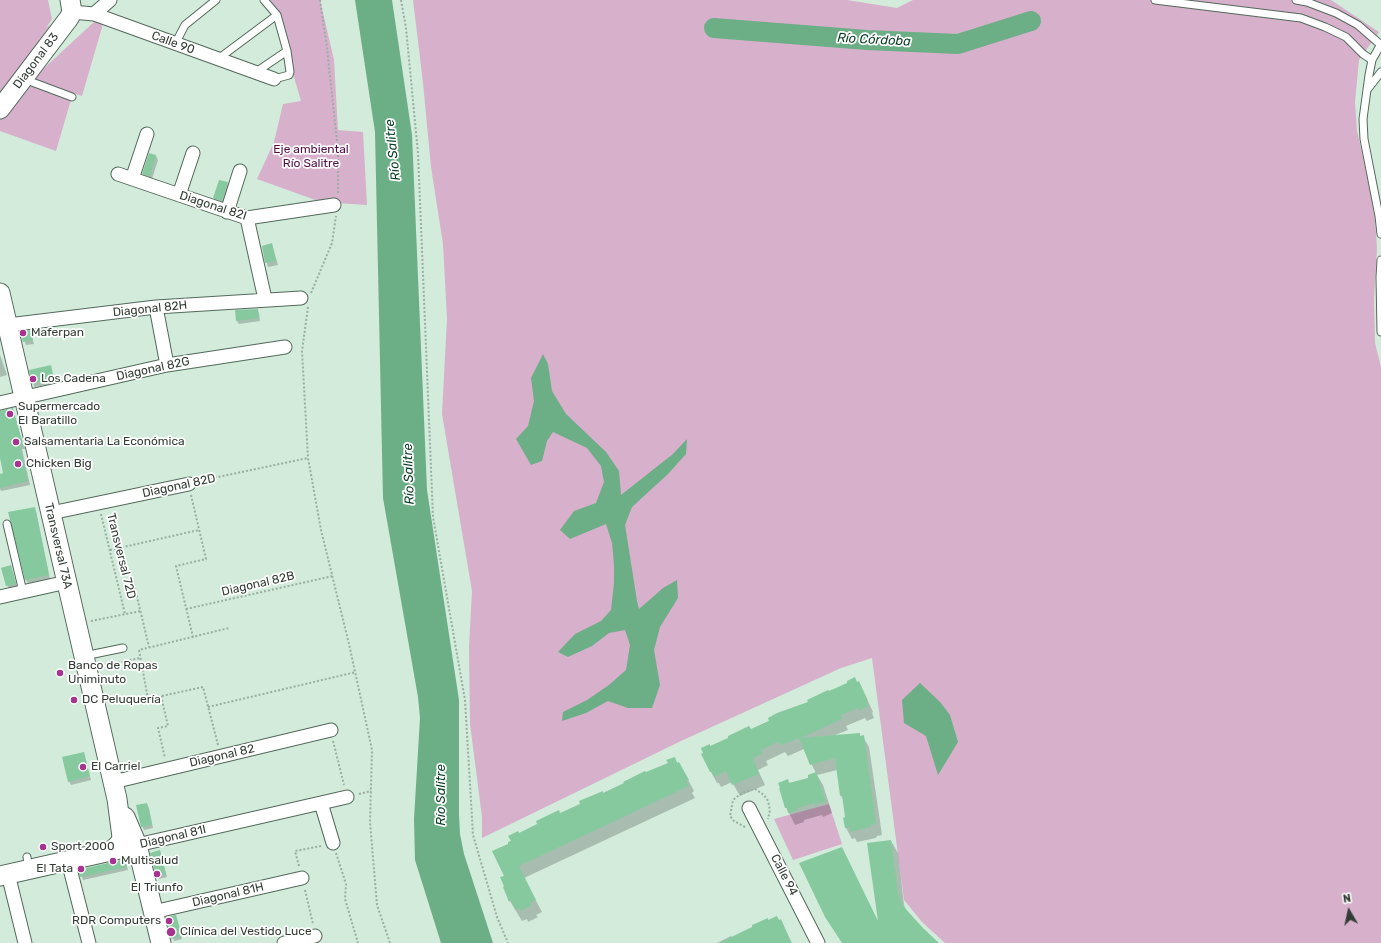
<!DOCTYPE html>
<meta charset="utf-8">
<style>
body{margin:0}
#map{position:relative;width:1381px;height:943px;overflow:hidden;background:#d2ebdb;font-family:Rubik,sans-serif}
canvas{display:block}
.north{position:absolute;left:1329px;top:891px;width:40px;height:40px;-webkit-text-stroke:3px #fff;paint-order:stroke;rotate:351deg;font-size:11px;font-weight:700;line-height:16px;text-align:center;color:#333d36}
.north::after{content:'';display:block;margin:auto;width:14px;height:18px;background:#333d36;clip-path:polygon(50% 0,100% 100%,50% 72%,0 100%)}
</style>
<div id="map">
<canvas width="1381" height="943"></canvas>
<div class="north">N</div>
</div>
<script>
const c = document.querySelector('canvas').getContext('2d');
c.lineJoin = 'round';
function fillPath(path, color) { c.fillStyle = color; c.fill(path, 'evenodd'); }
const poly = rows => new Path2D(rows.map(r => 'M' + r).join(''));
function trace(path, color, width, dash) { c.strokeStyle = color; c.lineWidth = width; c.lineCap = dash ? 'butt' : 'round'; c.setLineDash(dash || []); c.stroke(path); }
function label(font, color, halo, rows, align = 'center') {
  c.font = font + ' Rubik,sans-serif'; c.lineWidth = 3.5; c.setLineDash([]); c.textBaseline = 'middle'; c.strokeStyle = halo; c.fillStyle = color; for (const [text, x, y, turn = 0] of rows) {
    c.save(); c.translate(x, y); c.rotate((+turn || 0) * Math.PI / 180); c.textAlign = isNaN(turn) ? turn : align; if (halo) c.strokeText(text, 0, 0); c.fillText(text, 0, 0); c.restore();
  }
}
fillPath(poly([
 [0,0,48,0,52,19,46,28,51,24,0,96],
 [267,0,320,0,334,60,338,130,363,132,367,205,321,202,257,179,274,142,283,104,301,101,291,67,281,16],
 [413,0,847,0,897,8,913,0,1331,0,1379,32,1359,60,1355,102,1357,131,1374,203,1377,248,1374,299,1375,343,1381,367,1381,943,945,943,922,922,904,900,872,658,841,668,681,741,482,838,482,817,470,724,469,647,472,591,442,414,447,319,443,244,431,167,423,83],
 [95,21,103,24,82,96,73,93,56,151,0,131,0,119,40,72],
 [829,804,842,844,793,860,774,819]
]), '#d7b0cc');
fillPath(poly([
 [355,0,392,0,412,135,427,490,459,700,459,815,460,834,464,854,493,943,441,943,415,860,414,819,420,718,418,697,383,498,375,132],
 [543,354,548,364,552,391,566,414,606,452,619,471,621,495,673,454,687,439,686,454,668,474,632,507,625,525,637,601,639,609,663,588,677,580,678,598,660,627,654,650,660,685,652,708,628,708,608,701,586,713,562,721,563,712,587,700,609,685,626,670,630,645,625,630,609,633,592,646,568,657,558,652,575,634,601,621,611,610,614,583,614,565,612,543,606,524,570,539,560,530,574,511,596,503,604,482,601,466,587,448,553,432,547,441,542,461,531,465,516,439,528,426,534,401,531,378],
 [920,683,940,702,950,715,958,742,938,775,926,736,904,723,902,700]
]), '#6cae86');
fillPath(poly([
 [150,154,156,156,158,160,152,179,145,177,143,174],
 [227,183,229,187,224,204,216,202,214,198],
 [272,244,278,265,268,267,263,247],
 [257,310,259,313,260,321,239,324,237,321],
 [30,331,34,344,26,345,21,332],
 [0,355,7,375,0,377],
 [50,366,55,383,35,387,33,384],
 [12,409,25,449,22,449,30,485,1,491,0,489,0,475,4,474,0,454,0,411],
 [34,508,36,511,50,579,28,583,26,580,10,513],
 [11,566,17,587,9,590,2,568],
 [859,682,873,712,872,713,874,718,867,721,865,718,846,726,848,730,835,735,859,734,861,737,863,737,869,747,882,835,877,836,876,838,857,842,855,838,852,839,846,828,846,818,844,801,841,796,837,770,817,775,823,785,832,813,823,817,822,815,804,820,804,822,795,825,786,807,788,781,790,784,810,779,816,773,804,749,788,756,785,752,766,761,768,765,758,770,765,785,740,796,732,782,721,787,719,783,717,783,711,772,710,747,750,730,829,692],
 [83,753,91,780,71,785,69,781],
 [674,758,685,774,694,791,692,793,695,798,524,878,542,912,536,915,538,917,528,922,527,919,522,921,510,901,501,878,505,876,510,844,518,834,669,764],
 [147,804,149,808,153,828,144,830,142,826],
 [891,841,898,853,904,905,907,912,922,929,938,943,842,943,842,849,878,922],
 [160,851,167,877,159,879,151,853],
 [126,863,128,870,83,880,80,870],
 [167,918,177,919,182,939,174,941],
 [781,920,792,943,717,943,731,936,732,938,768,921]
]), '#0003');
trace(poly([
 [714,28,867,40,958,44,1031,21]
]), '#6cae86', 20);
fillPath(poly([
 [149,153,156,155,150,176,142,174],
 [219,180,228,182,222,201,213,198],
 [272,243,276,261,265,263,262,246],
 [258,309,259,318,236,321,235,310],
 [31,330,33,340,23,342,20,332],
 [51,365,54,379,32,384,29,370],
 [13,408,23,445,20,446,28,481,0,488,0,474,3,473,0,458,0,411],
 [35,507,49,575,25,580,8,512],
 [11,565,16,584,6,586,1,568],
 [855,677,857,682,859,681,868,701,866,701,869,706,859,711,858,708,841,715,842,719,801,738,860,733,860,736,864,735,876,824,871,825,871,827,850,832,850,827,845,828,843,818,845,817,842,795,840,796,835,758,810,765,799,738,781,745,778,742,761,750,762,754,753,758,759,774,732,785,726,771,714,777,712,772,710,772,701,754,703,753,701,748,710,744,710,746,728,738,728,736,749,726,751,729,769,721,768,718,777,713,808,702,807,700,828,690,829,691,847,683,847,681],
 [84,752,90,776,68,782,62,757],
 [675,757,677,763,679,762,689,780,686,781,689,786,519,866,536,900,530,903,532,905,521,911,519,908,515,910,511,900,509,902,503,887,504,886,500,877,504,876,492,851,508,844,508,842,511,841,508,836,518,831,519,833,537,824,536,821,559,810,560,813,580,804,579,801,603,791,603,793,624,783,623,782,645,771,646,772,668,763,666,760],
 [816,772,826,801,815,805,814,803,798,808,798,810,788,813,787,808,785,808,779,788,780,788,778,783,788,779,789,783,808,778,808,775],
 [147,803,152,825,141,827,136,805],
 [891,840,898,893,903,906,923,928,939,943,842,943,825,917,799,863,842,847,878,921,867,843],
 [160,850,166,874,156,876,150,853],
 [125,859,127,867,80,877,78,870],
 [176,915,182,936,171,939,166,917],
 [777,916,779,920,781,919,791,943,719,943,752,927,752,925,768,918,768,920]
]), '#86c99f');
const lane = poly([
 [264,0,277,15,287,51,290,72,289,75,274,79],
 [1155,0,1301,18,1325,27,1346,37,1363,54,1372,60],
 [1296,0,1307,2,1336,13,1358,25,1381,45],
 [175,44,185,25,216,0],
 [1381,44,1372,60,1369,75,1363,119,1364,139,1379,216,1381,234],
 [218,59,277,15],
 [256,72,287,51],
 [24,79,72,97],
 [1367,90,1381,72],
 [1381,260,1380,277,1381,332],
 [7,524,23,592],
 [84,656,123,648],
 [27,857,29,869]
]);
const street = poly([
 [72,12,94,14,274,79],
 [94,14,110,0],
 [118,174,247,218,334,205],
 [132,179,147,134],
 [179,195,193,153],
 [227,212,240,171],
 [247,218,265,299],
 [156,307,167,365],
 [0,327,8,325,156,307,301,298],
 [0,403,167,365,285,347],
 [51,513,189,484],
 [0,597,67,582],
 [113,782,331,730],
 [321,803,333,843],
 [749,808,818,943],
 [137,845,347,797],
 [68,861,89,943],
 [8,874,25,943],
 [153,912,302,878],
 [284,943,315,936]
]);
const secondary = poly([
 [0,109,69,18,72,12,70,0],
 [0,293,117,799,122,837,120,843,112,851],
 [125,817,137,845,161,943],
 [0,876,124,848]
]);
trace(lane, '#53695b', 9);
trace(street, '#53695b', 15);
trace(secondary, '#53695b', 21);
trace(poly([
 [320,0,327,48,338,151,338,194],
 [401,0,406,28,418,153,433,517,465,700,473,835,497,917,508,943],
 [311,293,332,243,336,216],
 [308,307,302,351,308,458,321,530,349,644,372,750,370,822,377,905,390,943],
 [199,481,308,458],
 [191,495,206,559,176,566,193,637],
 [101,514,125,614],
 [110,550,199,530],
 [133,580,149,647],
 [186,609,333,576],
 [91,621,141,611],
 [102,666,140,658],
 [161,696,168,726,158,728,165,758],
 [208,707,356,672],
 [333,741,344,785],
 [218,745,203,687,148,699,139,650,229,628],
 [359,794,371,791],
 [745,827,734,821,730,816,733,800,742,793,755,789,764,795,768,801,770,810,768,819],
 [336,853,346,884,345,899,358,943],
 [299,866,295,851,321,846],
 [305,890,313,924]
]), '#9aada1', 2, [2, 2]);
trace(lane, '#fff', 7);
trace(street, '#fff', 13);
trace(secondary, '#fff', 19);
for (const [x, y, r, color] of [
 [23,333,4,"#a5338f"],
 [33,379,4,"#a5338f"],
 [10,414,4,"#a5338f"],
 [16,442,4,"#a5338f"],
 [18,464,4,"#a5338f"],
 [60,673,4,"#a5338f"],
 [74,700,4,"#a5338f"],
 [83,767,4,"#a5338f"],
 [43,847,4,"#a5338f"],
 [113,861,4,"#a5338f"],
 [81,869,4,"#a5338f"],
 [157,874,4,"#a5338f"],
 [169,921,4,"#a5338f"],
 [171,932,5,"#a5338f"]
]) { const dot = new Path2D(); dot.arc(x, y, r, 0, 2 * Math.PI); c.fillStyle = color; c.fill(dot); trace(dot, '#fff', 1.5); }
label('12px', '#333d36', '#fff', [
 ["Calle 90",173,43,20],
 ["Diagonal 83",36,61,-53],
 ["Diagonal 82I",213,206,18],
 ["Diagonal 82H",150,309,-6],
 ["Diagonal 82G",153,369,-12],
 ["Diagonal 82D",179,486,-12],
 ["Transversal 73A",58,546,77],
 ["Transversal 72D",121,556,76],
 ["Diagonal 82B",258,584,-13],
 ["Diagonal 82",222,756,-13],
 ["Diagonal 81I",173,837,-13],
 ["Calle 94",784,875,63],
 ["Diagonal 81H",228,895,-13]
]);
label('12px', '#530d46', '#fff', [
 ["Eje ambiental",311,150],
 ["Río Salitre",311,164]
]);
label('12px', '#333d36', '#fff', [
 ["Maferpan",31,333],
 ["Los Cadena",41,379],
 ["Supermercado",18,407],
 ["El Baratillo",18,421],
 ["Salsamentaria La Económica",24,442],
 ["Chicken Big",26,464],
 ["Banco de Ropas",68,666],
 ["Uniminuto",68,680],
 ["DC Peluquería",82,700],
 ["El Carriel",91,767],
 ["Sport 2000",51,847],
 ["Multisalud",121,861],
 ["El Tata",73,869,"right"],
 ["El Triunfo",157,888,"center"],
 ["RDR Computers",161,921,"right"],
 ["Clínica del Vestido Luce",180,932]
], 'left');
label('italic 13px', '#083e24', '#fff', [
 ["Río Córdoba",874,40,3],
 ["Río Salitre",393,150,-96],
 ["Río Salitre",409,474,-92],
 ["Río Salitre",441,795,-90]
]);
</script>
